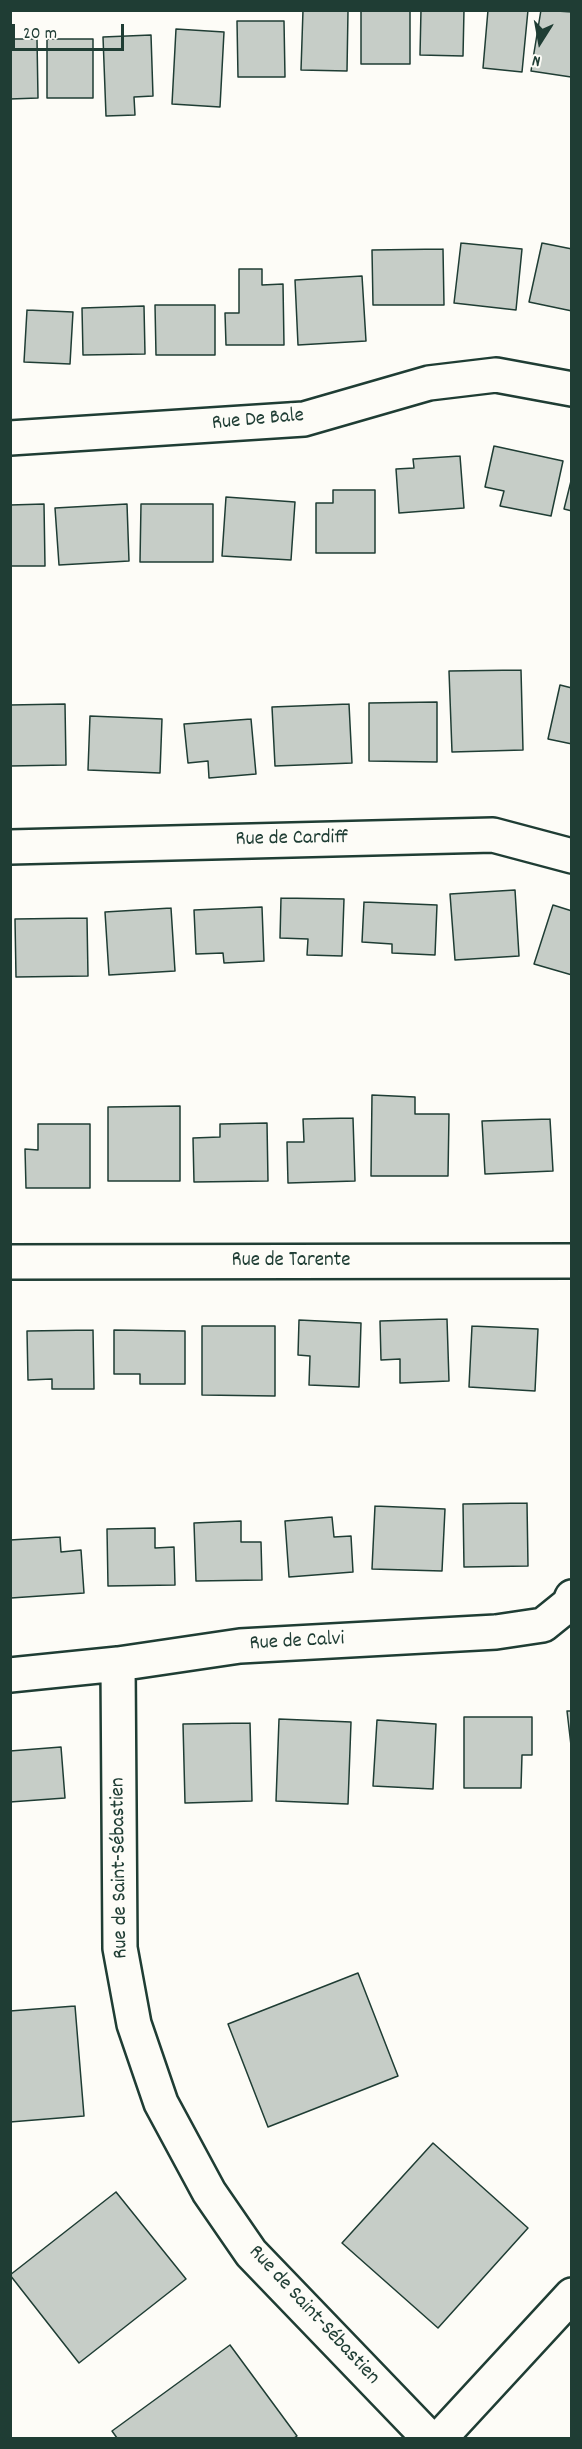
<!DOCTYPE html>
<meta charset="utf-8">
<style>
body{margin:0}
#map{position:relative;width:582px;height:2449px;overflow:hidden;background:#fdfcf7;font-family:Dekko,sans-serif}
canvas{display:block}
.frame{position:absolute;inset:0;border:12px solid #1f3d34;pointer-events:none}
.north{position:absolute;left:510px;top:12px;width:60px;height:60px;-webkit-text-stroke:4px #fdfcf7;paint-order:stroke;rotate:191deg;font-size:16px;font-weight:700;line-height:24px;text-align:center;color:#1f3d34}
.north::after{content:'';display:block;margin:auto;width:21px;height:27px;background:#1f3d34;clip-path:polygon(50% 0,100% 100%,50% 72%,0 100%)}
.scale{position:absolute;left:12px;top:24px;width:112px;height:27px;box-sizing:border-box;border:3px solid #1f3d34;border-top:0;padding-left:8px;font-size:18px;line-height:21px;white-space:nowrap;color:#1f3d34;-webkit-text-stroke:4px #fdfcf7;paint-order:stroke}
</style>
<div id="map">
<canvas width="582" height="2449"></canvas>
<div class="frame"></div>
<div class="north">N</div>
<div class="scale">20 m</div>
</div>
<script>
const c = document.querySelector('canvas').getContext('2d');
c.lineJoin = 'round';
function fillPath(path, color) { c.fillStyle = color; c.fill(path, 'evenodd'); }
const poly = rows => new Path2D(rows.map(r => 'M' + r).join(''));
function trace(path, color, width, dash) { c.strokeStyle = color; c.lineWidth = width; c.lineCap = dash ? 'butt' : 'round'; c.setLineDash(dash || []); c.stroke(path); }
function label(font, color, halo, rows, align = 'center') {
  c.font = font + ' Dekko,sans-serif'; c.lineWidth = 6; c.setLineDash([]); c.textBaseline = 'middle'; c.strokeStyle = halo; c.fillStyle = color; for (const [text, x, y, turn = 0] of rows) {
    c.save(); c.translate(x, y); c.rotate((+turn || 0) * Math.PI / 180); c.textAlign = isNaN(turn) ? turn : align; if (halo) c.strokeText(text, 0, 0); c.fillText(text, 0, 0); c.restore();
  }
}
const building = poly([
 [303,10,348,11,347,71,301,70,303,10],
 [361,10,410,10,410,64,361,64,361,10],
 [421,10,464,10,463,56,420,55,421,10],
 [488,10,528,10,522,72,483,68,488,10],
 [541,10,572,12,571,77,531,71,541,10],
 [237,21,284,21,285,77,238,77,237,21],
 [176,29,224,32,220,107,172,104,176,29],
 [151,35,153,96,134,97,135,115,106,116,103,37,151,35],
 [10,39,37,39,38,98,10,99,10,39],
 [47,39,93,39,93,98,47,98,47,39],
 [461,243,522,249,516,310,454,303,461,243],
 [542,243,572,249,572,311,529,302,542,243],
 [443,249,444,305,373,305,372,250,443,249],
 [239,269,262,269,262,285,283,284,284,345,226,345,225,313,239,313,239,269],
 [362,276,366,341,298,345,295,280,362,276],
 [155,305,215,305,215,355,156,355,155,305],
 [144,306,145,354,83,355,82,308,144,306],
 [27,310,73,312,70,364,24,362,27,310],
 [494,446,563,461,551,516,500,506,504,491,485,487,494,446],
 [460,456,464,508,399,513,396,469,414,468,413,459,460,456],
 [572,477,572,511,564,509,572,477],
 [333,490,375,490,375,553,316,553,316,503,333,503,333,490],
 [226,497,295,502,291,560,222,556,226,497],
 [44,504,45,566,10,566,10,505,44,504],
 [127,504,129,561,59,565,55,508,127,504],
 [141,504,213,504,213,562,140,562,141,504],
 [521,670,523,750,452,752,449,671,521,670],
 [560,685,572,688,572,744,548,739,560,685],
 [437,702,437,762,369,761,369,703,437,702],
 [65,704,66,765,10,766,10,705,65,704],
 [349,704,352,763,275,766,272,707,349,704],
 [90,716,162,719,160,773,88,770,90,716],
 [251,719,256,774,209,778,208,761,188,763,184,724,251,719],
 [515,890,519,956,455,960,450,894,515,890],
 [281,898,344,899,342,956,307,955,308,939,280,938,281,898],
 [364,902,437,905,435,955,392,953,392,944,362,942,364,902],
 [553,905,572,911,572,975,534,964,553,905],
 [262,907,264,961,224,963,223,953,196,954,194,910,262,907],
 [171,908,175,971,109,975,105,912,171,908],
 [87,918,88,976,16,977,15,919,87,918],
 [372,1095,415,1097,415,1114,449,1114,448,1176,371,1176,372,1095],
 [180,1106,180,1181,108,1181,108,1107,180,1106],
 [353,1118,355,1181,288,1183,287,1142,304,1142,303,1119,353,1118],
 [550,1119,553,1171,485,1174,482,1121,550,1119],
 [267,1123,268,1181,194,1182,193,1138,220,1137,220,1124,267,1123],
 [38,1124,90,1124,90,1188,26,1188,25,1149,38,1150,38,1124],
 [447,1319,449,1381,400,1383,400,1359,381,1360,380,1321,447,1319],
 [299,1320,361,1323,359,1387,309,1385,310,1356,298,1355,299,1320],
 [202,1326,275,1326,275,1396,202,1395,202,1326],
 [472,1326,538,1329,535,1391,469,1387,472,1326],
 [93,1330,94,1389,52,1389,52,1379,28,1380,27,1331,93,1330],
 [114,1330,185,1331,185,1384,140,1384,140,1374,114,1374,114,1330],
 [527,1503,528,1566,464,1567,463,1504,527,1503],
 [375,1506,445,1509,442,1571,372,1569,375,1506],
 [332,1517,334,1537,351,1536,353,1572,289,1577,285,1521,332,1517],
 [241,1521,241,1542,261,1542,262,1580,196,1581,194,1523,241,1521],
 [155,1528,155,1548,174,1547,175,1585,108,1586,107,1529,155,1528],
 [60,1537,61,1552,81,1550,84,1593,11,1598,10,1540,60,1537],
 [567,1711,572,1711,572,1754,567,1711],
 [464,1717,532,1717,532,1755,522,1755,521,1788,464,1788,464,1717],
 [279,1719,351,1722,348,1804,276,1801,279,1719],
 [377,1720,436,1724,433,1789,373,1786,377,1720],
 [250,1723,252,1801,185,1803,183,1724,250,1723],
 [61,1747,65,1798,10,1802,10,1751,61,1747],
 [358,1973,398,2076,268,2127,228,2024,358,1973],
 [75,2006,84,2116,10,2122,10,2011,75,2006],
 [433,2143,528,2228,438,2328,342,2243,433,2143],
 [116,2192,186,2279,79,2363,10,2275,116,2192],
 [230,2345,297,2436,294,2438,117,2438,112,2431,230,2345]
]);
fillPath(building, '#c6cdc7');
trace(building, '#1f3d34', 1.5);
const minor = poly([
 [10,438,304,419,429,383,496,375,572,389],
 [10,847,493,835,572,856],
 [10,1262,572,1261],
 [118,1664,120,1948,134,2024,161,2103,209,2192,251,2253,429,2438],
 [10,1675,118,1664,240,1646,496,1632,543,1625,569,1604,572,1597],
 [440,2438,572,2295]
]);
trace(minor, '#1f3d34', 38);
trace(minor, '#fdfcf7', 33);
label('21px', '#1f3d34', '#fdfcf7', [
 ["Rue De Bale",258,421,-5],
 ["Rue de Cardiff",292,840,-1],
 ["Rue de Tarente",291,1262],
 ["Rue de Calvi",297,1643,-3],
 ["Rue de Saint-Sébastien",121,1868,-91],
 ["Rue de Saint-Sébastien",313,2316,47]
]);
</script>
